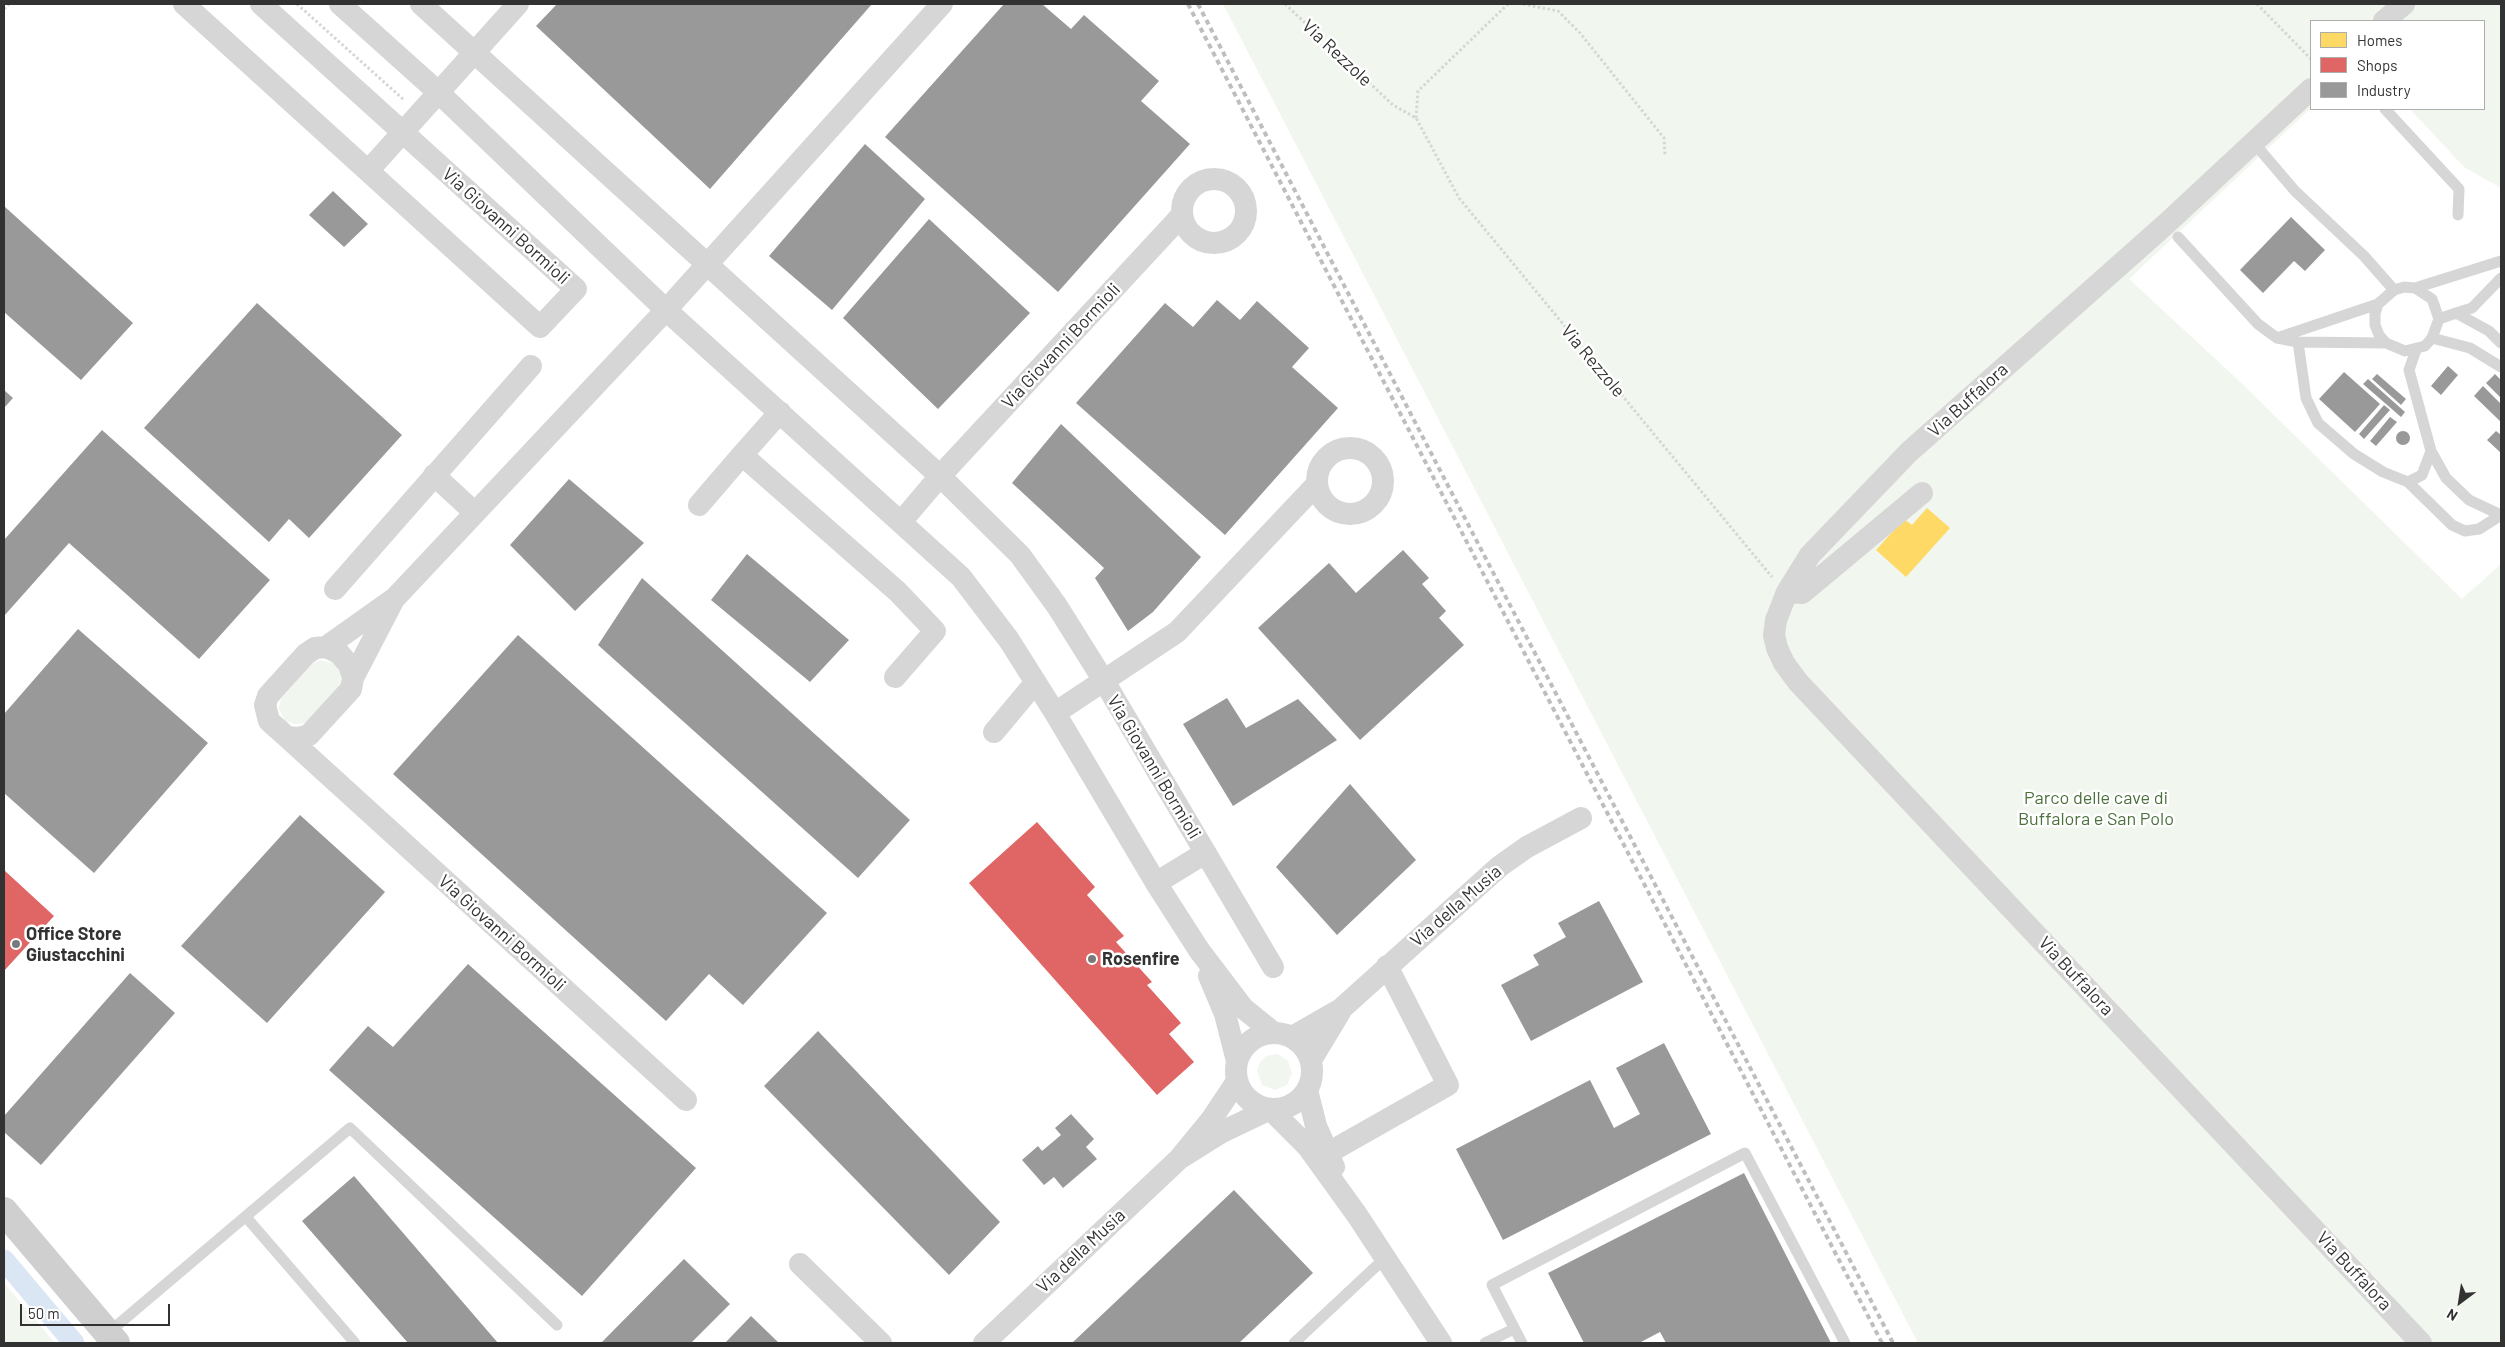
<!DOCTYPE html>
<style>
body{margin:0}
#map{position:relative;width:2505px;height:1347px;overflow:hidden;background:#fff;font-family:Barlow,sans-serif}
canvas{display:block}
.frame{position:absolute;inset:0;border:5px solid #323232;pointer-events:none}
.legend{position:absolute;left:2310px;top:20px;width:175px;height:90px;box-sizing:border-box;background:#fff;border:1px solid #adadad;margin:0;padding:6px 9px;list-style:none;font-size:15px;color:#323232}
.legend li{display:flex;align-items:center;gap:10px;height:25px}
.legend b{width:25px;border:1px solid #adadad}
.north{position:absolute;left:2435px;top:1277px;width:50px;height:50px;-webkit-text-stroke:4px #fff;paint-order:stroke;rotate:211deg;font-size:14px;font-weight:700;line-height:20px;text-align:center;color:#323232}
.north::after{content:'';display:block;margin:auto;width:18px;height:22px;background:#323232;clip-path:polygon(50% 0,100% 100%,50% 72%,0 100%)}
.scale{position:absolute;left:20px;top:1304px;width:150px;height:22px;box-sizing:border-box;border:2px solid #323232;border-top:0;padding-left:6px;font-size:15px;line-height:18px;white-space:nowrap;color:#323232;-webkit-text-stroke:4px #fff;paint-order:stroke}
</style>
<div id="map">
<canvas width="2505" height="1347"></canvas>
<div class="frame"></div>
<ul class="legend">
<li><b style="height:14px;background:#ffd966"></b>Homes</li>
<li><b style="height:14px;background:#e06666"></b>Shops</li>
<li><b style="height:14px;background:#999"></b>Industry</li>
</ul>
<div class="north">N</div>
<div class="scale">50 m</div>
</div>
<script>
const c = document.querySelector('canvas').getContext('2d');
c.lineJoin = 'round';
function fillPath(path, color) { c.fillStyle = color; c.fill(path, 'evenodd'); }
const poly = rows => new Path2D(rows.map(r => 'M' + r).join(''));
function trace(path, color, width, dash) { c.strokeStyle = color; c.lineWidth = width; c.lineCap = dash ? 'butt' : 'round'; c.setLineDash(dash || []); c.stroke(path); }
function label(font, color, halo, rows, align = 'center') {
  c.font = font + ' Barlow,sans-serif'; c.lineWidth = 5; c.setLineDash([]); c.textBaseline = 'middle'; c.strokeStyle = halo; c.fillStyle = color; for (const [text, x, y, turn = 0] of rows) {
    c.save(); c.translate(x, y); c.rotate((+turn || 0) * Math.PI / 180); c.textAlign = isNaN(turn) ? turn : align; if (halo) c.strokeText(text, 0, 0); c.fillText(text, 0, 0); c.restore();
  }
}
fillPath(poly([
 [1223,4,2501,4,2501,188,2464,167,2410,109,2484,109,2484,21,2311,21,2311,108,2129,279,2235,377,2462,599,2501,564,2501,1343,1918,1343],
 [319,660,335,663,340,672,341,682,337,689,305,723,295,724,285,721,279,709,281,699,312,664],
 [1278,1054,1288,1061,1292,1073,1287,1085,1275,1090,1262,1085,1257,1070,1260,1062,1266,1056],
 [4,1283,55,1343,4,1343]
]), '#f1f6ee');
fillPath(poly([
 [1927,508,1950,528,1906,577,1876,550,1904,519,1912,525]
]), '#ffd966');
fillPath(poly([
 [1037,822,1095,887,1087,895,1124,936,1116,942,1152,982,1147,985,1181,1023,1169,1034,1194,1062,1157,1095,969,883],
 [4,870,54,916,4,971]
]), '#e06666');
fillPath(poly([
 [557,4,872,4,710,189,536,26],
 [1004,4,1042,4,1071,29,1084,15,1159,81,1141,101,1190,144,1058,292,885,137],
 [865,144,925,199,832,310,769,256],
 [333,191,368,224,344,247,309,215],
 [4,206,133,323,81,380,4,312],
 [2291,217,2325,250,2305,271,2294,261,2263,293,2240,270],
 [929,219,1030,313,938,409,843,318],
 [1217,300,1240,320,1257,301,1309,348,1292,367,1338,408,1225,535,1076,403,1165,303,1193,327],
 [257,303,402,435,309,538,289,519,269,542,144,428],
 [2448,366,2458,375,2441,395,2431,386],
 [2344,372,2380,404,2355,432,2319,399],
 [2377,374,2406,399,2401,405,2372,379],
 [2495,374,2501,380,2501,398,2486,383],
 [2368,379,2405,412,2401,417,2363,384],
 [2483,386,2501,404,2501,422,2474,396],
 [4,390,13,398,4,408],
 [2384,405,2390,410,2364,439,2359,434],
 [2390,417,2397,422,2376,446,2370,441],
 [1061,424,1201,557,1153,612,1128,631,1095,578,1104,568,1012,483],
 [102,430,270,580,199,659,69,543,4,616,4,540],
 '2396 438a7 7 0 1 1 14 0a7 7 0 1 1-14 0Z',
 [2496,431,2501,435,2501,453,2487,440],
 [569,479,644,543,575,611,510,545],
 [1403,550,1429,578,1422,584,1446,611,1439,618,1464,645,1360,740,1258,628,1329,563,1356,593],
 [747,554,849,640,810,682,711,600],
 [642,578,910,820,858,878,598,645],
 [78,629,208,743,94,873,4,793,4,714],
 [518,635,827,913,743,1005,709,974,666,1021,393,774],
 [1227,698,1246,728,1298,699,1337,740,1233,806,1183,724],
 [1350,784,1416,860,1337,935,1276,867],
 [300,815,385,892,267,1023,181,946],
 [1599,901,1643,982,1531,1041,1501,985,1539,965,1533,955,1566,937,1558,923],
 [468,964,696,1168,582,1296,329,1070,368,1026,393,1047],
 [130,973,175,1013,41,1165,4,1132,4,1116],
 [818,1031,1000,1222,949,1275,764,1086],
 [1664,1043,1711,1134,1503,1240,1456,1149,1590,1080,1614,1128,1640,1114,1616,1068],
 [1071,1114,1094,1139,1086,1147,1097,1159,1063,1188,1054,1177,1044,1185,1022,1160,1038,1146,1042,1151,1061,1135,1055,1128],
 [1744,1173,1831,1343,1666,1343,1660,1332,1639,1343,1584,1343,1548,1273],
 [354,1176,498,1343,408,1343,302,1221],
 [1234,1190,1313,1273,1239,1343,1072,1343],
 [684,1259,730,1304,691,1343,601,1343],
 [751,1316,779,1343,725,1343]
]), '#999');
trace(poly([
 [4,1260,74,1343]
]), '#dbe6f4', 21);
trace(poly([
 [297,4,404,100],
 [1285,4,1393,105,1416,118,1459,198,1772,577],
 [1523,4,1558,11,1580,33,1664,138,1665,155],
 [2257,4,2311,59],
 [4,9,9,4],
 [1416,118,1418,91,1508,4]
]), '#d6d6d6', 3, [2.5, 2.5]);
trace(poly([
 [2385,109,2459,189,2458,215],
 [2254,143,2295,191,2364,256,2394,290],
 [2178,237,2258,324,2277,338,2298,342,2386,343],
 [2415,288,2501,261],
 [2456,313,2472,308,2501,278],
 [2439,319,2456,313,2489,331,2501,343],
 [2277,338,2378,304,2394,290,2404,287,2415,288,2432,299,2439,319,2432,338,2425,346,2405,351,2386,343,2379,335,2375,325,2375,314,2378,304],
 [2432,338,2470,348,2501,367],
 [2298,342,2306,398,2318,423,2354,454,2383,472,2408,482,2422,475,2431,451,2409,370,2416,350],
 [2431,451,2446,478,2469,500,2501,515],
 [2408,482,2452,525,2465,531,2479,529,2501,515],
 [246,1217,355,1343],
 [108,1333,350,1128,557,1325],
 [1294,1343,1385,1258],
 [1485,1343,1514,1329],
 [1522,1343,1492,1285,1745,1153,1845,1343]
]), '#d6d6d6', 11);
trace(poly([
 [184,4,540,327,576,289,261,4],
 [340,4,438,92,666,310,961,577,1009,640,1055,713,1156,883,1199,950,1243,1008,1274,1033],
 [421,4,940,476,1020,555,1057,606,1104,681,1273,967],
 [2384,21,2404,4],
 [2311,89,2166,224,1909,452,1810,555,1787,592,1776,620,1774,635,1777,648,1784,663,1798,682,2421,1343],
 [368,171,518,4],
 '1182 211a32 32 0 1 1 64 0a32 32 0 1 1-64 0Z',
 [780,412,742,455,898,592,935,631,895,677],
 '1317 481a33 33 0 1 1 66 0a33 33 0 1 1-66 0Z',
 [434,475,474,512],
 [699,505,742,455],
 [901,522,940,476,1182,215],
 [335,589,531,366],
 [1787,592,1802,593,1922,493],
 [326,647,395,598,666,310,942,4],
 [326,647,339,653,349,665,353,678,351,689,309,735,298,738,287,737,269,721,265,705,268,696,306,654,315,648,326,647],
 [353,678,393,601],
 [1055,713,1177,632,1317,484],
 [994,732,1035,683],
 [287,737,686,1100],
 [1156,883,1205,853],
 [1209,976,1225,1014,1237,1061],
 '1236 1071a38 38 0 1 1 76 0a38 38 0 1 1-76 0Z',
 [1292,1037,1341,1009,1500,866,1527,847,1581,818],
 [1311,1060,1340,1012],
 [1307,1090,1316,1126,1334,1167],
 [1328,1153,1448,1085,1387,966],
 [1179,1159,1222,1132,1270,1109,1308,1147,1357,1215,1441,1343],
 [800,1264,881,1343],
 [984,1343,1179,1159,1211,1120,1237,1081]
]), '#d6d6d6', 22);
trace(poly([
 [4,1211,116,1343]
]), '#cfcfcf', 28);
trace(poly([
 [1188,4,1882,1343],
 [1198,4,1893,1343]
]), '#bebebe', 4, [5, 4]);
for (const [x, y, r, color] of [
 [16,944,5,"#7a7a7a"],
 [1092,959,5,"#7a7a7a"]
]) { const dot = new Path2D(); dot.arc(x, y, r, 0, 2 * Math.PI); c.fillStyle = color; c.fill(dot); trace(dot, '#fff', 2); }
label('18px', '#323232', '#fff', [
 ["Via Rezzole",1337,53,43],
 ["Via Giovanni Bormioli",506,226,42],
 ["Via Giovanni Bormioli",1061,346,-47],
 ["Via Rezzole",1593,361,50],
 ["Via Buffalora",1968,400,-42],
 ["Via Giovanni Bormioli",1154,767,59],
 ["Via della Musia",1456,906,-41],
 ["Via Giovanni Bormioli",502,933,42],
 ["Via Buffalora",2076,976,47],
 ["Via della Musia",1081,1251,-43],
 ["Via Buffalora",2354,1271,47]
]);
label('18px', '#4c713c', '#fff', [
 ["Parco delle cave di",2096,798],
 ["Buffalora e San Polo",2096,819]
]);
label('bold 18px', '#323232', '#fff', [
 ["Office Store",26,934],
 ["Giustacchini",26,955],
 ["Rosenfire",1102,959]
], 'left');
</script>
